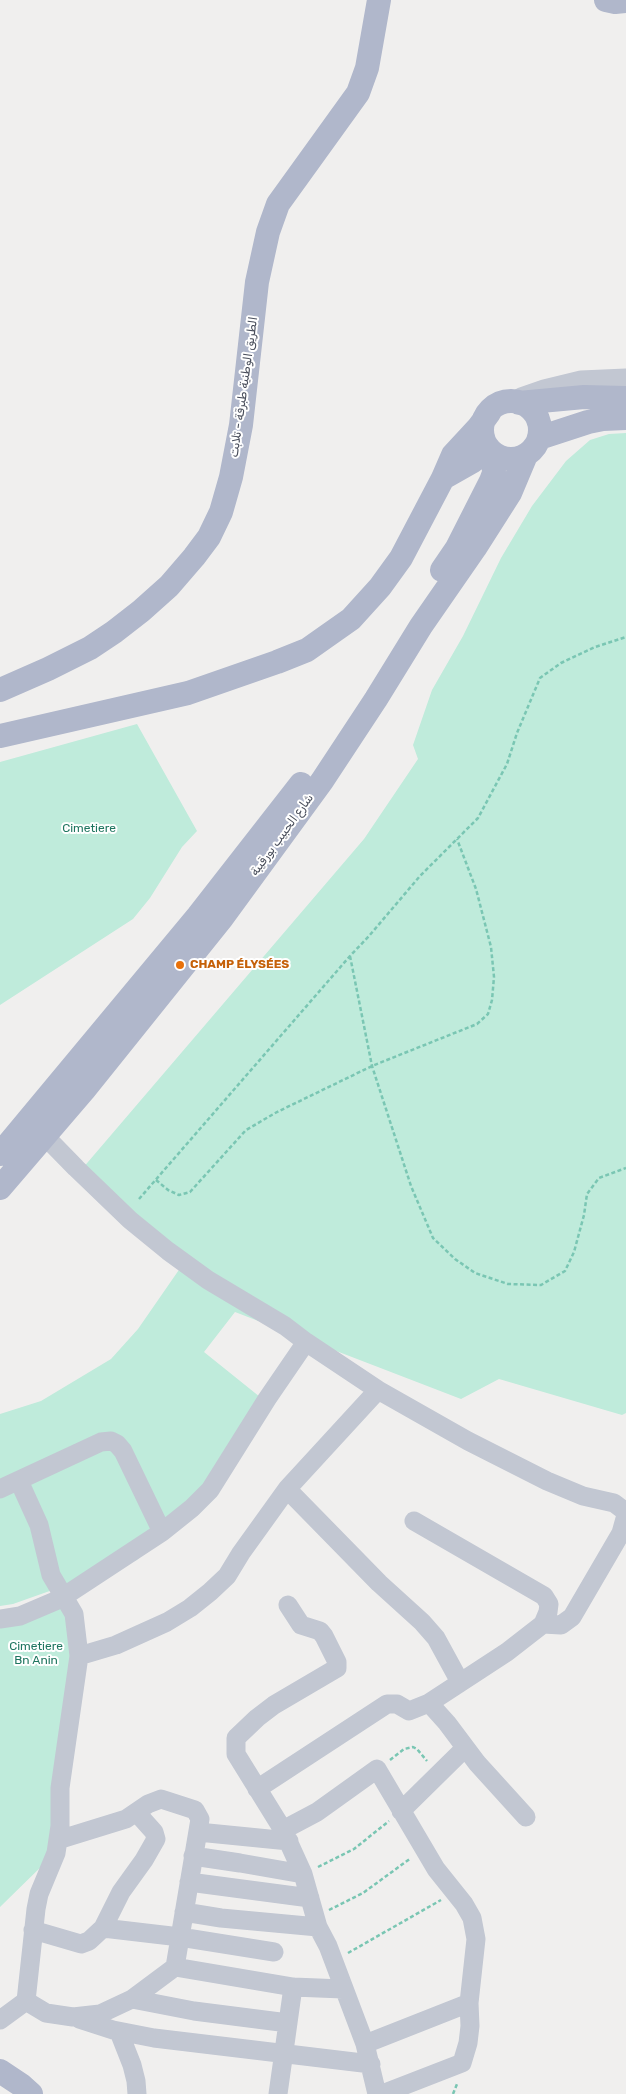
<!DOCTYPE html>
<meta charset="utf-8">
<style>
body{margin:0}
canvas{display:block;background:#f0efee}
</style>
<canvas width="626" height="2094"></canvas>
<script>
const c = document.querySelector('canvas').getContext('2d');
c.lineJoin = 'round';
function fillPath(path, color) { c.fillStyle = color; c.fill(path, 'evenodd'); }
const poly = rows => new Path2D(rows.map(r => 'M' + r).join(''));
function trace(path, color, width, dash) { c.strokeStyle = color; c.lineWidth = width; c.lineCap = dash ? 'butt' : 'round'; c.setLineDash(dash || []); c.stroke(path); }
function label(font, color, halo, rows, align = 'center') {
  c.font = font + ' Rubik,Vazirmatn,sans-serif'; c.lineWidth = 4; c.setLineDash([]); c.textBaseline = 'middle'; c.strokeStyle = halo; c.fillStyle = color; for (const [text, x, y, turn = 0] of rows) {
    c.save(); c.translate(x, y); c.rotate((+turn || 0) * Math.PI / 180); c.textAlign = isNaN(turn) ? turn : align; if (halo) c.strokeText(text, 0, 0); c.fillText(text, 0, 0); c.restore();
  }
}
fillPath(poly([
 [626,433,626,1413,622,1415,499,1379,461,1399,235,1312,204,1352,260,1397,205,1488,163,1526,137,1560,13,1604,0,1606,0,1414,41,1401,111,1359,138,1329,183,1264,82,1169,364,839,418,759,413,745,432,690,463,636,501,558,532,506,566,461,590,440,609,434],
 [137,724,197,831,182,847,150,898,133,919,0,1005,0,762],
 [68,1605,72,1644,48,1860,0,1907,0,1624]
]), '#bfebdb');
trace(poly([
 [350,956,372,1066,411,1186,433,1238,455,1259,475,1273,508,1284,541,1285,565,1271,574,1252,584,1215,587,1194,599,1178,626,1168],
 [156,1180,168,1190,179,1195,190,1192,246,1130,277,1112,372,1066,477,1024,488,1014,492,1000,494,977,491,947,476,889,457,839],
 [139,1199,350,956,369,936,420,876,478,818,507,764,517,733,540,678,561,663,595,647,626,637],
 [390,1760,404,1749,413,1747,417,1749,427,1761],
 [318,1867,354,1849,389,1821],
 [329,1910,363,1893,411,1858],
 [348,1953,441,1900],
 [453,2094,457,2084]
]), '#7ac6b3', 2.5, [4, 2.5]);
trace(poly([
 [521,397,544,389,581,380,626,378],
 [306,1342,378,1390],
 [19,1481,39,1525,51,1575,74,1614,79,1656,116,1645,167,1622,190,1608,210,1592,227,1576,241,1553,287,1489,378,1390,468,1441,547,1481,583,1496,614,1503,626,1512],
 [0,1489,101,1442,111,1441,117,1444,123,1451,162,1532],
 [287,1489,379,1583,422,1622,436,1638,460,1682],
 [288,1605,301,1625,320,1631,324,1636,337,1662,337,1668,274,1705,257,1718,236,1738,236,1754,283,1830,303,1874,318,1927,328,1946,365,2044,377,2094],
 [0,1619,20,1616,60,1599,162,1532,192,1508,210,1490,267,1399,306,1342,285,1326,208,1280,168,1251,130,1220,76,1168,35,1126],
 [543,1624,561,1625,572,1617,621,1533,626,1515],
 [429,1703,447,1723,477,1763,526,1817],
 [257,1789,387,1704,397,1704,409,1711,429,1703,507,1652,543,1624,548,1612,549,1604,544,1596,414,1521],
 [401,1811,465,1748],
 [137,1813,154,1832,156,1839,144,1860,121,1892,103,1928,180,1937,274,1952],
 [283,1830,317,1812,377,1769,436,1869,464,1904,472,1918,476,1939,469,2003,470,2026,468,2043,462,2063,382,2094],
 [198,1832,289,1841],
 [193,1856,240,1863,303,1874],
 [189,1882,310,1898],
 [184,1912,221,1918,318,1927],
 [33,1930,81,1944,89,1941,103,1928],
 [175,1967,293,1987,343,1989],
 [132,1999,194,2011,288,2023],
 [26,2001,36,1909,39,1894,56,1853,60,1826,60,1788,79,1656],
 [79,2019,113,2030,154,2038,371,2064],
 [0,2020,26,2001,46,2013,73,2017,100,2014,132,1999,175,1967,200,1819,195,1810,161,1799,148,1804,126,1819,58,1840],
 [119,2032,132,2065,136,2081,137,2094],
 [365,2044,469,2003],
 [278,2094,293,1987]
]), '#c2c7d2', 19);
trace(poly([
 [606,0,615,2,626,1],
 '482 430a29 29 0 1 1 58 0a29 29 0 1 1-58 0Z',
 [519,403,584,397,626,398],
 [539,438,588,422,603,419,626,418],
 [443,478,473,461,489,449],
 [442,570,457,548,491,481,494,473,493,453],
 [0,690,48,669,90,648,114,632,141,611,169,586,194,557,209,537,221,512,231,477,241,425,257,282,268,232,278,204,358,93,367,68,379,0],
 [0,736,188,693,277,662,307,650,324,638,351,619,380,587,401,558,443,478,453,455,478,428,489,413],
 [0,1154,198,916,301,784],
 [0,1188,84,1090,222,918,322,781,376,699,421,626,475,548,510,493,526,455],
 [0,2071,21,2085,31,2094]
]), '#b0b7cb', 24);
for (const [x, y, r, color] of [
 [180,965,5,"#e8710a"]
]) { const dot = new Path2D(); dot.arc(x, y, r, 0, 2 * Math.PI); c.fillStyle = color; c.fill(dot); trace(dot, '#fff', 2); }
label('12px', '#484d5a', '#fff', [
 ["الطريق الوطنية طبرقة - تلابت",244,387,-82],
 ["شارع الحبيب بورقيبة",282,835,-54]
]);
label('12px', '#1e755f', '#fff', [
 ["Cimetiere",89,829],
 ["Cimetiere",36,1647],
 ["Bn Anin",36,1661]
]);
label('bold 12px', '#c56008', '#fff', [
 ["CHAMP ÉLYSÉES",190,965]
], 'left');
</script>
